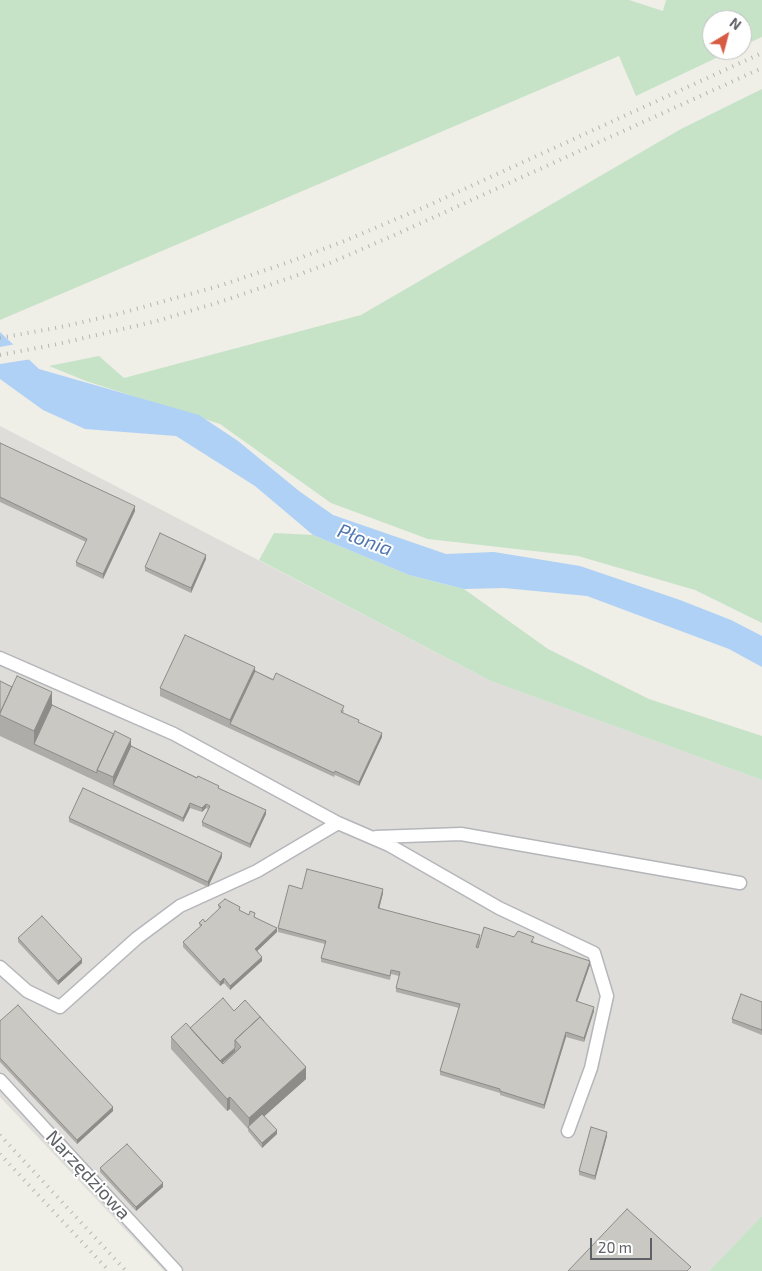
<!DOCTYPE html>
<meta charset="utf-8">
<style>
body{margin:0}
#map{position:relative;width:762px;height:1271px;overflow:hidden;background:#efeee7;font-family:"Exo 2",sans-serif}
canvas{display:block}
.north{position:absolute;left:702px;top:10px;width:50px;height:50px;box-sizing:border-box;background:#fff;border:1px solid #bfc0c1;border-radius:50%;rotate:37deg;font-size:14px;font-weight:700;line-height:20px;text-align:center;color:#5e6165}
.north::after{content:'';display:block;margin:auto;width:18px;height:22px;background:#d75c44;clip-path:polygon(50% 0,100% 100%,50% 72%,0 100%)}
.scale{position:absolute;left:590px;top:1238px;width:62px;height:22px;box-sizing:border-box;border:2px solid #5e6165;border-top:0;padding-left:6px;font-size:15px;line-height:18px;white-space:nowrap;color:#5e6165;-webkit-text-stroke:4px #fff;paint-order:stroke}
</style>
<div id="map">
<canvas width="762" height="1271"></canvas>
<div class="north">N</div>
<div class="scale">20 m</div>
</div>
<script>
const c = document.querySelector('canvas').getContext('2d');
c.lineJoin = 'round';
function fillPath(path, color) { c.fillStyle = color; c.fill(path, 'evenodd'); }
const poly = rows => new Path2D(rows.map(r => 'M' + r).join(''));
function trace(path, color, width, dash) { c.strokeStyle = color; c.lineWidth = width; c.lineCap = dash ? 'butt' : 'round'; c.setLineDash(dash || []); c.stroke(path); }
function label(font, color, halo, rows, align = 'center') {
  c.font = font + ' "Exo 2",sans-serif'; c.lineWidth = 4; c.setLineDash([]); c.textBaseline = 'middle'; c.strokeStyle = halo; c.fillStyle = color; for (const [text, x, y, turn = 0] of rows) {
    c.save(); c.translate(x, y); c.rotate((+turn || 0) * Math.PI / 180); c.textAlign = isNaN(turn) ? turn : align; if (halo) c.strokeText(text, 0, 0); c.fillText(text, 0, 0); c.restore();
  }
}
fillPath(poly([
 [0,426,491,681,762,780,762,1216,709,1271,164,1271,0,1097]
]), '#deddd9');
fillPath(poly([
 [0,0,629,0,663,11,666,0,762,0,762,37,742,46,742,20,712,20,712,50,733,50,636,96,619,56,0,320],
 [762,89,762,623,695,590,578,556,428,539,331,503,220,424,86,381,49,366,99,356,124,378,361,315,681,129],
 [274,533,313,535,409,575,464,589,548,649,649,699,762,736,762,780,491,681,259,560],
 [762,1216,762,1271,709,1271]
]), '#c6e3c8');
fillPath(poly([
 [0,332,39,369,199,415,238,441,299,491,333,515,446,554,494,552,580,566,680,600,731,620,762,636,762,667,729,649,587,596,504,588,464,589,409,575,313,535,255,486,176,436,85,429,43,410,0,379]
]), '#afd1f6');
fillPath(poly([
 [16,344,32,359,0,364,0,347]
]), '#efeee7');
const service = poly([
 [0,658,174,734,338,823,389,845,499,908,594,953,607,996,591,1068,568,1131],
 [376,837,461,834,740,883],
 [0,967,27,991,60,1007,137,938,180,906,257,871,338,823],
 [0,1080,176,1271]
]);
trace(service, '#b4b6ba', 15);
trace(service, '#fff', 12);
trace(poly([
 [0,338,61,327,118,314,219,286,289,262,342,242,427,206,762,53],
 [0,355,58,344,157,321,226,300,295,276,330,263,399,233,762,68],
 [0,1135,126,1271],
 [0,1154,109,1271]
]), '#b4b5b5', 4, [1, 6]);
fillPath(poly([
 [0,443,135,511,103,579,76,566,76,562,86,542,0,502],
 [206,559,191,593,145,571,145,567],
 [255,671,344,710,343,713,382,737,359,786,335,775,334,777,160,696,160,688],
 [0,681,52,705,131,746,219,788,266,814,250,848,202,826,202,822,208,809,206,808,202,812,190,808,183,822,0,736],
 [69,818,222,857,208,887,69,822],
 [302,889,383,893,379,909,480,939,478,948,514,937,534,941,533,943,590,965,577,1002,594,1011,584,1042,566,1037,544,1109,500,1095,500,1093,440,1075,440,1071,459,1008,396,992,396,988,399,976,391,974,390,980,321,962,321,958,325,944,278,932,278,928],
 [218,905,240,911,255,917,277,932,257,951,262,961,230,990,224,983,220,986,183,947,183,942,200,927,199,923,205,922,219,909],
 [18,938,82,963,58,985,18,942],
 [762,1002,762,1035,732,1023,732,1019],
 [234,1011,306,1079,264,1116,277,1134,262,1148,248,1131,248,1129,230,1109,227,1111,171,1049,171,1037,190,1028],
 [235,1052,235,1053,223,1064,222,1063],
 [0,1021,113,1111,77,1144,0,1062],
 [607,1136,595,1180,579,1175,579,1171],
 [100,1168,163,1187,136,1211,100,1172]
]), '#aeaca8');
fillPath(poly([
 [135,506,135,511,103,579,103,574],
 [206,555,206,559,191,593,191,588],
 [255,667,255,676,230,724,230,720],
 [52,692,52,714,34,744,34,731],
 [382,733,382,737,359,786,359,782],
 [131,739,131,751,113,785,113,777],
 [190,803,190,808,183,822,183,818],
 [206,804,206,808,202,812,202,808],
 [266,810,266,814,250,848,250,844],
 [222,853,222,857,208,887,208,882],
 [383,889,383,893,378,913,378,908],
 [277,928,277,932,255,953,255,949],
 [262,957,262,961,230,990,230,986],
 [82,959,82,963,58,985,58,981],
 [590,961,590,965,576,1005,576,1001],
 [224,978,224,983,220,986,220,982],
 [594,1007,594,1011,584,1042,584,1038],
 [566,1032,566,1037,544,1109,544,1105],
 [235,1048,235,1052,216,1069,216,1065],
 [306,1067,306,1079,250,1129,249,1128,249,1118],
 [230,1097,230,1109,227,1111,227,1099],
 [113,1107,113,1111,77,1144,77,1140],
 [277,1130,277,1134,262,1148,262,1143],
 [607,1132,607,1136,595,1180,595,1176],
 [163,1183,163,1187,136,1211,136,1207]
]), '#8d8c88');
const building = poly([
 [0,443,135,506,103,574,76,562,87,539,0,497,0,443],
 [160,533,206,555,191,588,145,567,160,533],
 [185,635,255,667,230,720,160,688,185,635],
 [255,671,273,680,276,673,344,706,341,712,359,720,358,722,382,733,359,782,335,771,334,773,230,724,255,671],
 [17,676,52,692,34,731,0,715,0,713,17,676],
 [0,681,12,687,0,713,0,681],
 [52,705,114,734,97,770,97,773,34,744,52,705],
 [115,731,131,739,113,777,97,770,115,731],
 [131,746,197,778,198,776,219,786,218,788,266,810,250,844,202,822,210,806,206,804,202,808,190,803,183,818,113,785,131,746],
 [83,788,222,853,208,882,69,818,83,788],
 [307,869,383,889,378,908,480,935,476,947,478,948,484,927,514,937,518,931,534,937,531,942,590,961,576,1001,594,1007,584,1038,566,1032,544,1105,500,1091,500,1089,440,1071,460,1004,396,988,400,972,391,970,390,976,321,958,326,941,278,928,289,885,302,889,307,869],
 [225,899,240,907,239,910,249,915,250,911,255,913,254,917,277,928,255,949,262,957,230,986,224,978,220,982,183,942,202,925,199,923,203,919,205,922,221,907,218,905,225,899],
 [42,916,82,959,58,981,18,938,42,916],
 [741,994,762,1002,762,1030,732,1019,741,994],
 [223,998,234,1011,245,1000,264,1021,260,1017,235,1040,235,1048,220,1061,190,1028,223,998],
 [18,1005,113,1107,77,1140,0,1058,0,1021,18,1005],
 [260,1017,306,1067,249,1118,230,1097,227,1099,171,1037,186,1023,223,1064,241,1047,235,1040,260,1017],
 [262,1114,277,1130,262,1143,248,1127,262,1114],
 [591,1127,607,1132,595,1176,579,1171,591,1127],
 [127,1144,163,1183,136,1207,100,1168,127,1144],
 [627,1209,691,1267,687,1271,568,1271,627,1209]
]);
fillPath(building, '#cac8c3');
trace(building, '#8d8c88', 1);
label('19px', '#5e6165', '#fff', [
 ["Narzędziowa",88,1175,47]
]);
label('italic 20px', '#5177b0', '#fff', [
 ["Płonia",365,540,21]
]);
</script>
